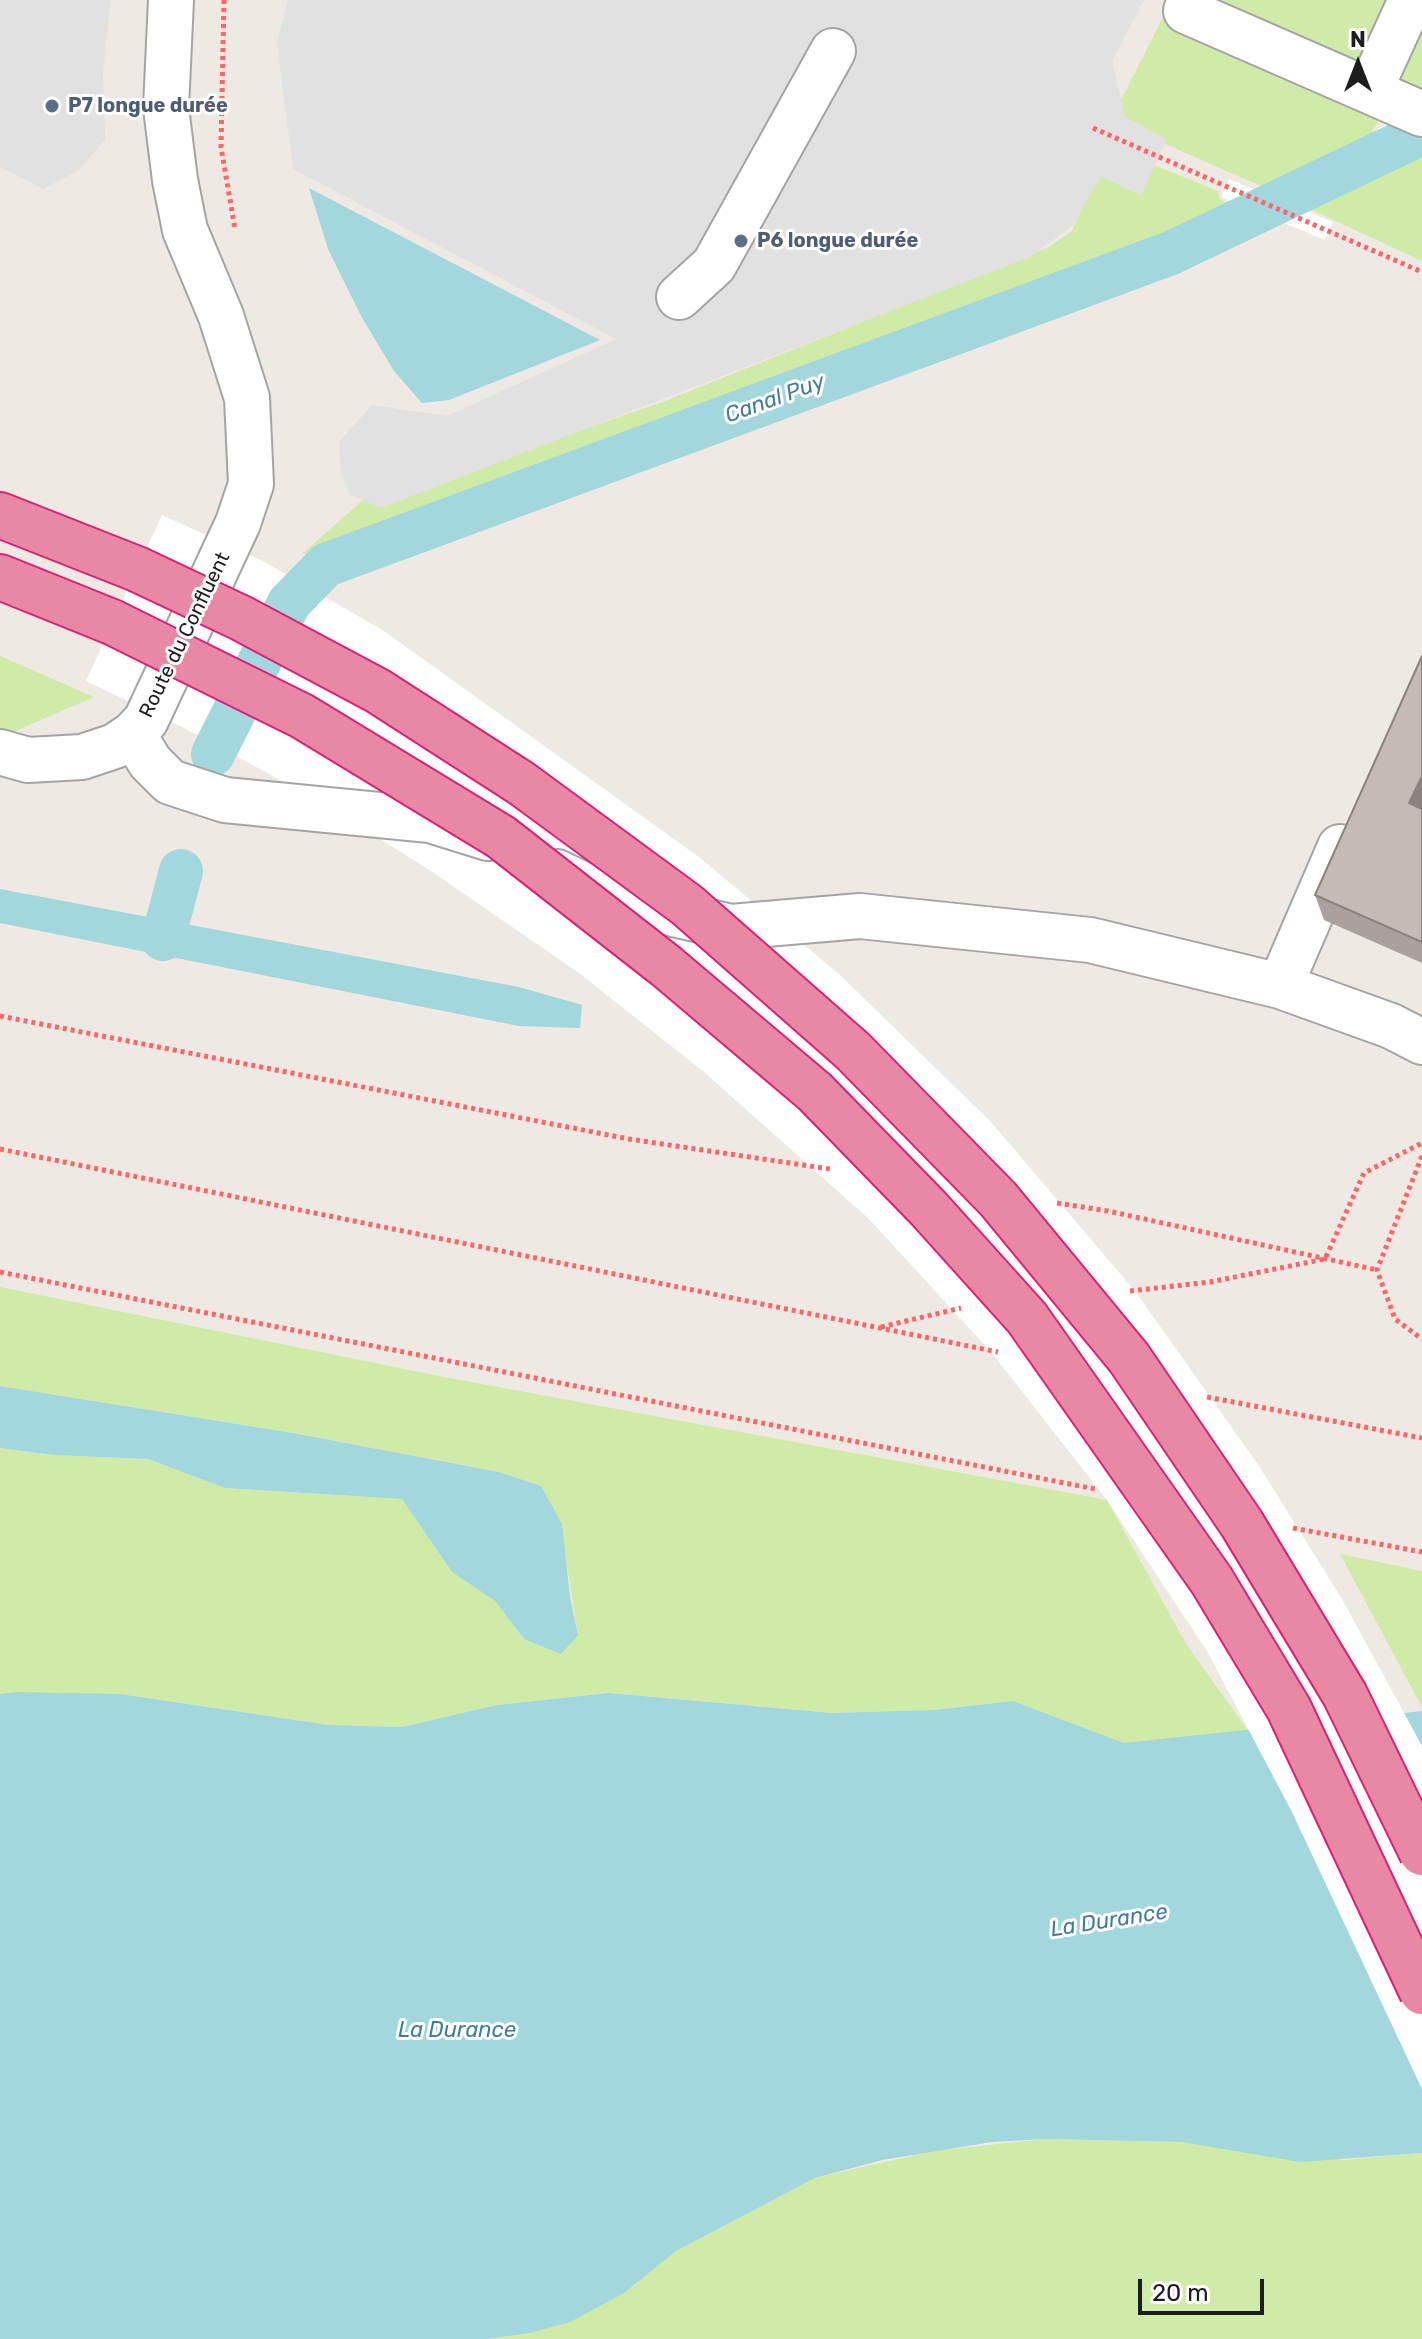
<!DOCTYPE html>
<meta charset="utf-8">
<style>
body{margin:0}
#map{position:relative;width:1422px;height:2339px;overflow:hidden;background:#eee9e2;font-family:Rubik,sans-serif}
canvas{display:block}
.north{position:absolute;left:1318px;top:24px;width:80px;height:80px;-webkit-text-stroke:6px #fff;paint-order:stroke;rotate:0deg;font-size:22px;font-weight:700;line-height:32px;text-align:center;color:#1d1d1d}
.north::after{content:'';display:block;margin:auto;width:28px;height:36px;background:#1d1d1d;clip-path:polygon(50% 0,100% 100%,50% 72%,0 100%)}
.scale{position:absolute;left:1138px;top:2279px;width:126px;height:36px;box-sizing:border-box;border:4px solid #1d1d1d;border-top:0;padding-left:10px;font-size:24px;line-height:28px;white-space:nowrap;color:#1d1d1d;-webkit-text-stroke:6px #fff;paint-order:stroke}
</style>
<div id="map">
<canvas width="1422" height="2339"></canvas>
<div class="north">N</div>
<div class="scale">20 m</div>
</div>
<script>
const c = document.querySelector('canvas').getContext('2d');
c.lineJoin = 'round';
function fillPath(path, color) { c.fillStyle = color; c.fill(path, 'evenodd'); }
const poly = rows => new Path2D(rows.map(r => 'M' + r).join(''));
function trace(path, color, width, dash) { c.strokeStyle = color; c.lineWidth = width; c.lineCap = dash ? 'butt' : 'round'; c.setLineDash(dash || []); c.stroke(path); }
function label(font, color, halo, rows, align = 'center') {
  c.font = font + ' Rubik,sans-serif'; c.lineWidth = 6; c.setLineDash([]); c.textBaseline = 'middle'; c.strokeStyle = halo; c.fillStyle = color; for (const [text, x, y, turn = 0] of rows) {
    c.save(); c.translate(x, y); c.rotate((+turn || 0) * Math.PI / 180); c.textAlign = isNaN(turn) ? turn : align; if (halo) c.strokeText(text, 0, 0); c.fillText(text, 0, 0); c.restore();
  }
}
fillPath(poly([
 [1221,0,1390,0,1367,58,1357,64,1224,5],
 [1422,14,1422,91,1395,80],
 [1162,19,1381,117,1372,131,1399,142,1281,195,1111,120],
 [1409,151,1422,155,1422,261,1295,202],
 [1144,161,1218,191,1219,198,1231,207,313,558,303,553,363,500,394,495,665,401,1049,247,1072,231,1098,170],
 [0,656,94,697,6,735,0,733],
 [0,1287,439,1376,1107,1500,1186,1644,1252,1736,1124,1743,1013,1701,934,1710,832,1713,609,1693,497,1705,402,1727,329,1725,120,1694,0,1694,0,1448,53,1455,148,1459,225,1488,402,1499,452,1572,495,1601,524,1639,578,1635,565,1552,541,1486,499,1472,293,1433,0,1386],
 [1340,1554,1422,1571,1422,1707],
 [1045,2139,1182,2142,1345,2160,1422,2153,1422,2339,488,2339,530,2333,624,2293,676,2251,815,2178,933,2151]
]), '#d0eaa7');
fillPath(poly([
 [0,0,111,0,103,71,105,140,79,170,43,189,0,167],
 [288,0,1144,0,1112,61,1125,117,1167,139,1141,196,1101,176,1072,226,1030,257,381,508,350,495,341,473,339,442,372,405,447,416,616,339,293,169,277,43]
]), '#e1e1e1');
fillPath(poly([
 [309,188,600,340,449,400,422,403,394,371,361,316,328,249],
 [0,889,519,987,582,1005,580,1028,519,1026,0,923],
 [0,1386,293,1433,499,1472,541,1486,562,1524,570,1597,578,1635,561,1654,524,1639,495,1601,452,1572,402,1499,225,1488,148,1459,53,1455,0,1448],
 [17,1692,120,1694,329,1725,402,1727,497,1705,609,1693,832,1713,934,1710,1013,1701,1124,1743,1422,1711,1422,2153,1300,2162,1182,2142,1045,2139,992,2142,882,2160,815,2178,676,2251,624,2293,570,2322,530,2333,488,2339,0,2339,0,1694]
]), '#a2d7dd');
fillPath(poly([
 [1422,106,1422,148,1377,129,1414,110],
 [1229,179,1333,222,1325,240,1221,197],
 [162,515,261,560,384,631,699,857,840,975,990,1121,1135,1291,1259,1466,1342,1599,1422,1746,1422,2089,1292,1812,1207,1651,1107,1500,991,1352,869,1219,704,1072,579,973,431,871,323,803,180,726,86,681]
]), '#fff');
trace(poly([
 [213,754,289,603,326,565,1171,253,1422,133],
 [163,939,181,871]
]), '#a2d7dd', 44);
const minor = poly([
 [1190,0,1186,11,1422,114],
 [1370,90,1411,0],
 [679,297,714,265,833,51],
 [133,734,150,762,170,782,225,800,430,820,488,838],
 [0,752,28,760,82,757,115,746,133,734,146,720,238,523,251,484,247,398,221,316,185,230,175,180,166,108,171,0],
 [557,872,594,890,665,912,731,927,860,916,1090,940,1280,986,1391,1026,1422,1042],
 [1280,986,1340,847]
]);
const highway = poly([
 [0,515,137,569],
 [0,577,112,622]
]);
trace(minor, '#a4a4a4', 48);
trace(highway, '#db2176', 48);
trace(poly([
 [224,0,221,147,235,229],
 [1093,128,1422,272],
 [0,1016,629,1139,830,1169],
 [0,1149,998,1352],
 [1422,1156,1377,1270,1395,1319,1422,1339],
 [1057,1203,1108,1211,1377,1270],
 [0,1272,1095,1489],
 [1130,1291,1210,1282,1325,1259,1364,1173,1422,1143],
 [881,1327,961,1308],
 [1207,1397,1422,1438],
 [1293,1528,1422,1552]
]), '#fc6668', 5, [4, 4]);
trace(minor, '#fff', 44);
trace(highway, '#e888a5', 44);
const highwayBridge = poly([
 [137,569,241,618,378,691,521,783,687,905,853,1051,998,1199,1129,1358,1242,1524,1345,1695,1422,1853],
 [112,622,302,716,501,837,666,966,815,1092,928,1208,1027,1318,1212,1581,1289,1709,1422,1992]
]);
trace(highwayBridge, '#db2176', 48, []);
trace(highwayBridge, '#e888a5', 44);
fillPath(poly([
 [1422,656,1422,963,1324,920,1315,895]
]), '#aaa09d');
fillPath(poly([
 [1422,776,1422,820,1409,803]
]), '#8b827f');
const building = poly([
 [1422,656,1422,776,1409,803,1422,809,1422,942,1315,895,1422,656]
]);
fillPath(building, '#c6bab6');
trace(building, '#8b827f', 2);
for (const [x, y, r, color] of [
 [52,106,8,"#5c6f8a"],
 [741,241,8,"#5c6f8a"]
]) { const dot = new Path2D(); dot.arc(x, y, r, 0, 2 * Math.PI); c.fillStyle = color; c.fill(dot); trace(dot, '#fff', 3); }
label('bold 20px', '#4e5e75', '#fff', [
 ["P7 longue durée",68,106],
 ["P6 longue durée",757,241]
], 'left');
label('20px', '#1d1d1d', '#fff', [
 ["Route du Confluent",185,635,-64]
]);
label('italic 22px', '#427b9e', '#fff', [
 ["Canal Puy",775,399,-20],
 ["La Durance",1109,1921,-9],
 ["La Durance",457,2031]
]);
</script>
